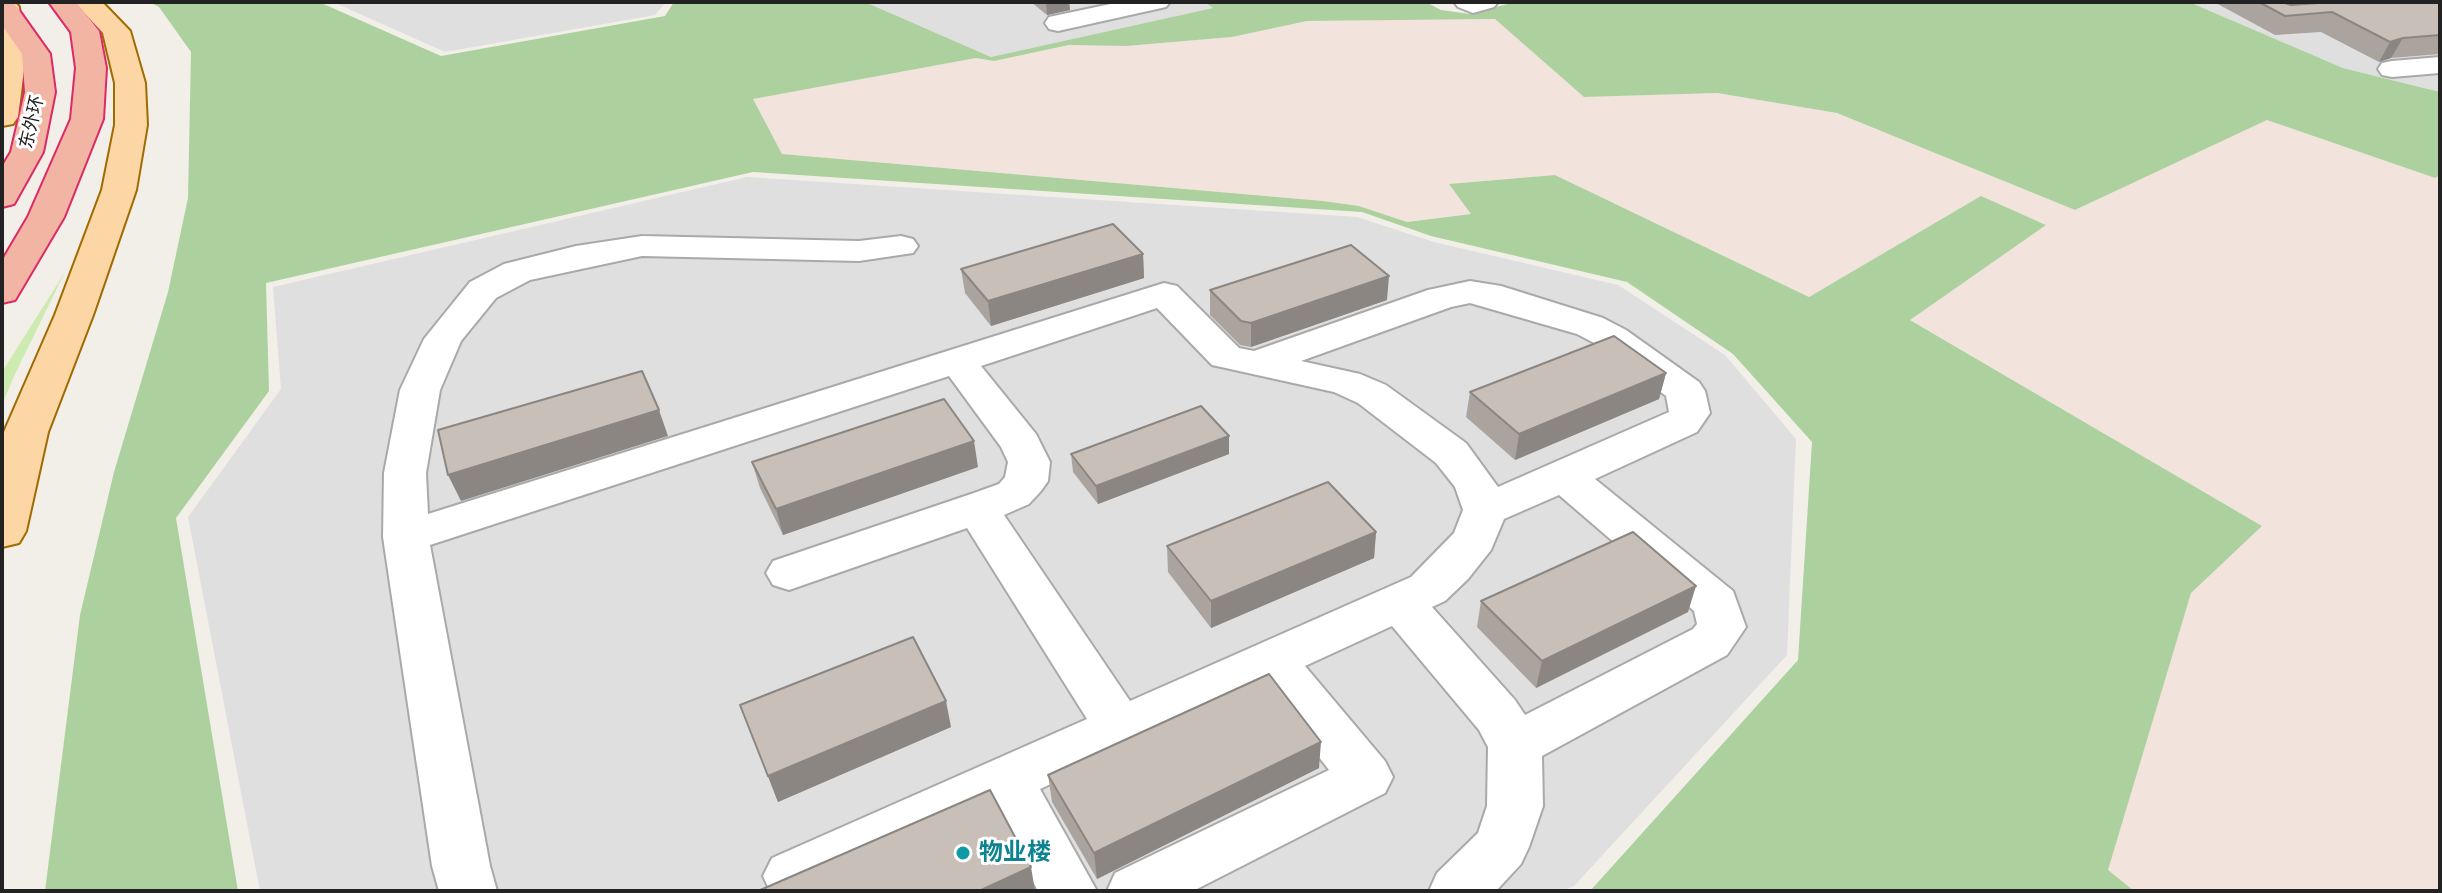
<!DOCTYPE html>
<meta charset="utf-8">
<style>
body{margin:0}
#map{position:relative;width:2442px;height:893px;overflow:hidden;background:#f2efe9;font-family:Raleway,sans-serif}
canvas{display:block}
.frame{position:absolute;inset:0;border:4px solid #222;pointer-events:none}
</style>
<div id="map">
<canvas width="2442" height="893"></canvas>
<div class="frame"></div>
</div>
<script>
const c = document.querySelector('canvas').getContext('2d');
c.lineJoin = 'round';
function fillPath(path, color) { c.fillStyle = color; c.fill(path, 'evenodd'); }
const poly = rows => new Path2D(rows.map(r => 'M' + r).join(''));
function trace(path, color, width, dash) { c.strokeStyle = color; c.lineWidth = width; c.lineCap = dash ? 'butt' : 'round'; c.setLineDash(dash || []); c.stroke(path); }
function label(font, color, halo, rows, align = 'center') {
  c.font = font + ' Raleway,"Noto Sans SC",sans-serif'; c.lineWidth = 6; c.setLineDash([]); c.textBaseline = 'middle'; c.strokeStyle = halo; c.fillStyle = color; for (const [text, x, y, turn = 0] of rows) {
    c.save(); c.translate(x, y); c.rotate((+turn || 0) * Math.PI / 180); c.textAlign = isNaN(turn) ? turn : align; if (halo) c.strokeText(text, 0, 0); c.fillText(text, 0, 0); c.restore();
  }
}
fillPath(poly([
 [333,2,666,2,655,15,445,52],
 [865,2,1205,2,1214,8,991,57],
 [2189,2,2440,2,2440,92,2343,68],
 [747,177,1357,217,1434,242,1618,285,1725,355,1796,439,1787,655,1574,886,1561,891,260,891,188,517,281,389,273,287]
]), '#e0dfdf');
fillPath(poly([
 [1495,19,1584,97,1717,93,1837,113,2075,210,2267,120,2434,178,2440,175,2440,891,2134,891,2107,870,2191,592,2262,526,1909,319,2045,224,1981,197,1809,297,1555,175,1450,184,1472,214,1407,222,1359,206,1323,201,782,154,752,99,976,58,994,61,1069,45,1126,46,1232,37,1307,21]
]), '#f3e3dd');
fillPath(poly([
 [65,272,16,372,2,405,2,372]
]), '#cdebb0');
fillPath(poly([
 [149,2,319,2,441,56,665,16,674,2,865,2,991,57,1213,8,1205,2,1426,2,1441,10,1470,14,1515,2,2189,2,2343,68,2440,92,2440,175,2435,178,2267,120,2075,210,1837,113,1717,93,1584,97,1495,19,1307,21,1232,37,1126,46,1069,45,994,61,976,58,753,99,782,154,1323,201,1359,206,1407,222,1471,214,1449,184,1555,175,1809,297,1981,196,2046,225,1910,320,2262,526,2191,593,2108,870,2134,891,1590,891,1798,660,1812,442,1733,354,1627,282,1431,236,1362,212,753,172,266,283,269,391,176,518,238,891,45,891,80,615,114,472,168,292,188,198,191,52,159,7]
]), '#add19e');
const minor = poly([
 [1120,2,1170,2,1166,7,1058,31,1049,29,1045,23,1049,17,1120,2],
 [1454,2,1498,2,1494,7,1473,13,1458,7,1454,2],
 [2440,57,2440,73,2392,77,2382,75,2378,69,2382,63,2392,61,2440,57],
 [642,236,859,241,901,236,913,239,918,246,913,253,859,261,642,256,530,280,496,298,461,341,440,390,426,473,428,514,1164,283,1177,286,1239,348,1254,351,1428,290,1470,281,1501,286,1603,318,1626,330,1699,382,1705,391,1710,413,1697,432,1595,479,1733,591,1746,627,1727,655,1542,756,1543,806,1529,847,1521,864,1496,891,1429,891,1437,873,1478,833,1487,806,1488,747,1479,730,1392,626,1305,666,1385,761,1393,777,1385,793,1193,891,1107,891,1115,873,1329,770,1263,685,1040,789,1097,891,1038,891,995,810,819,891,770,891,763,876,772,858,1087,719,967,528,789,590,773,585,766,573,773,561,974,493,999,484,1005,477,1008,462,1001,447,949,376,430,545,490,866,497,891,439,891,432,866,383,537,384,473,400,390,424,339,470,282,504,264,576,246,642,236],
 [1470,303,1577,334,1600,346,1666,396,1669,412,1498,487,1466,443,1386,385,1360,374,1301,361,1451,307,1470,303],
 [1157,308,1212,365,1334,392,1358,403,1436,463,1455,487,1463,510,1454,533,1411,577,1130,701,1004,515,1029,504,1041,491,1048,481,1050,462,1036,434,981,366,1157,308],
 [1559,495,1694,611,1697,624,1693,629,1525,715,1515,700,1432,607,1445,601,1468,579,1491,550,1504,519,1559,495]
]);
const primary = poly([
 [2,2,15,2,19,7,25,61,18,117,13,124,2,126,2,2],
 [74,2,102,2,130,31,145,83,147,125,136,190,93,315,48,432,26,531,19,543,2,547,4,432,55,315,102,190,115,125,115,83,103,33,74,2]
]);
const trunk = poly([
 [2,2,13,2,50,54,55,92,43,152,14,204,2,207,2,167,11,152,25,92,22,54,2,25,2,2],
 [49,2,76,2,99,31,106,68,103,119,64,217,15,300,2,303,2,261,28,217,71,119,76,68,71,32,49,2]
]);
trace(minor, '#a9a9a9', 4);
trace(primary, '#a06b00', 4);
trace(trunk, '#dc2a67', 4);
fillPath(minor, '#fff');
fillPath(primary, '#fcd6a4');
fillPath(trunk, '#f2b4a3');
fillPath(poly([
 [1031,2,1069,2,1070,10,1047,15],
 [2214,2,2295,2,2284,3,2291,5,2440,2,2440,54,2391,58,2379,62,2321,32,2275,35],
 [1143,254,1144,278,991,326,965,293,961,269],
 [1210,290,1387,300,1251,347,1240,345,1210,315],
 [1666,373,1659,399,1515,460,1466,417,1470,392],
 [1071,454,1229,454,1098,504,1073,472],
 [752,462,978,467,783,535,760,488],
 [1376,532,1374,558,1211,628,1168,572,1167,546],
 [1481,601,1688,612,1536,688,1477,627],
 [740,705,951,727,778,802],
 [1319,768,1097,879,1052,802,1048,775]
]), '#aba49e');
fillPath(poly([
 [1046,2,1069,2,1070,10,1047,15],
 [2403,38,2391,58,2379,62,2390,42],
 [1143,254,1144,278,991,326,988,301],
 [1389,276,1387,300,1251,347,1251,323],
 [1666,373,1659,399,1515,460,1519,434],
 [659,410,668,436,461,501,448,475],
 [1229,436,1229,454,1098,504,1096,486],
 [974,441,978,467,783,535,776,509],
 [1376,532,1374,558,1211,628,1211,601],
 [1696,586,1688,612,1536,688,1542,661],
 [946,701,951,727,778,802,768,776],
 [1321,742,1319,768,1097,879,1094,853],
 [1031,867,1035,891,979,891]
]), '#8b8681');
const building = poly([
 [2259,2,2282,2,2291,5,2331,2,2440,2,2440,35,2403,38,2390,42,2332,12,2285,16,2259,2],
 [1113,224,1143,254,988,301,961,269,1113,224],
 [1351,245,1389,276,1251,323,1241,321,1210,290,1351,245],
 [1614,336,1666,373,1519,434,1470,392,1614,336],
 [642,371,659,410,448,475,438,430,642,371],
 [944,399,974,441,776,509,752,462,944,399],
 [1201,406,1229,436,1096,486,1071,454,1201,406],
 [1328,482,1376,532,1211,601,1167,546,1328,482],
 [1633,532,1696,586,1542,661,1481,601,1633,532],
 [913,637,946,701,768,776,740,705,913,637],
 [1269,674,1321,742,1094,853,1048,775,1269,674],
 [990,790,1031,867,979,891,758,891,990,790]
]);
fillPath(building, '#c7bfb8');
trace(building, '#8b8681', 2);
for (const [x, y, r, color] of [
 [963,853,8,"#0f9aa8"]
]) { const dot = new Path2D(); dot.arc(x, y, r, 0, 2 * Math.PI); c.fillStyle = color; c.fill(dot); trace(dot, '#fff', 3); }
label('18px', '#222', '#fff', [
 ["东外环",32,122,-77]
]);
label('bold 24px', '#0d838f', '#fff', [
 ["物业楼",979,853]
], 'left');
</script>
